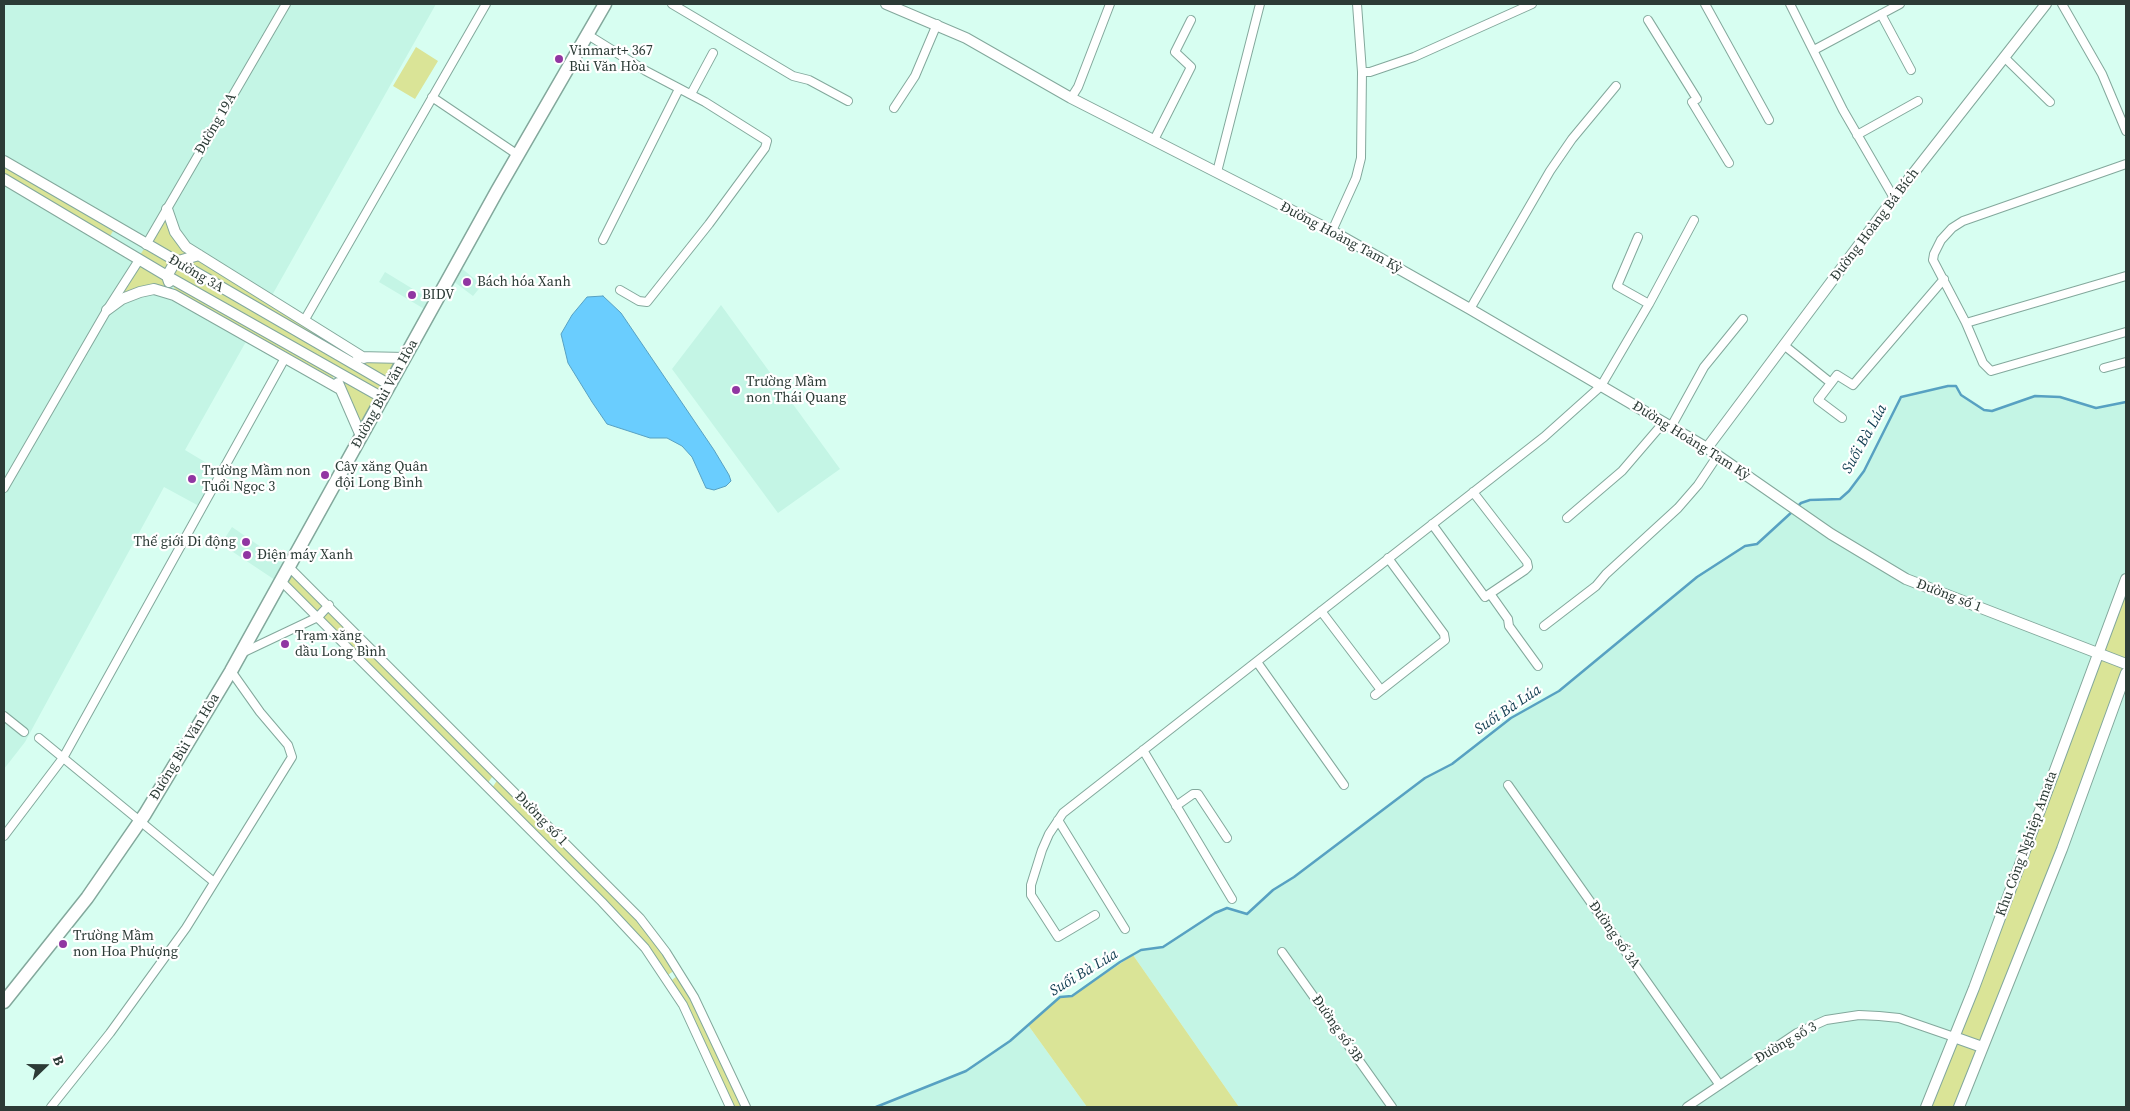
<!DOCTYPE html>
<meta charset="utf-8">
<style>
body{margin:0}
#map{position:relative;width:2130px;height:1111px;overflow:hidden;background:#d7fef1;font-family:"Source Serif 4",serif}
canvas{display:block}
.frame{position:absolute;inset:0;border:5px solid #2c3b36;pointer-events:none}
.north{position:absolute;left:20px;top:1041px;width:50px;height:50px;-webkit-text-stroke:4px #fff;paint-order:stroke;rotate:68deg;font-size:14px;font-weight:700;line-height:20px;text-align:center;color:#2c3b36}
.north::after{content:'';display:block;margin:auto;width:18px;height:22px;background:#2c3b36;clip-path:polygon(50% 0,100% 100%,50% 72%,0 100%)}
</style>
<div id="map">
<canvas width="2130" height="1111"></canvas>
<div class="frame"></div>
<div class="north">B</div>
</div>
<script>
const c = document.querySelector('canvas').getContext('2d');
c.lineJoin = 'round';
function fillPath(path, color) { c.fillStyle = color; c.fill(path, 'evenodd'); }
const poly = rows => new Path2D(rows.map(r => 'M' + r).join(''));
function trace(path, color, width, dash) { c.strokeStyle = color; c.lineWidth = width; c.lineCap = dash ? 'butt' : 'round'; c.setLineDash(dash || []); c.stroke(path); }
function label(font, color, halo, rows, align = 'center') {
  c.font = font + ' "Source Serif 4",serif'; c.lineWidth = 4.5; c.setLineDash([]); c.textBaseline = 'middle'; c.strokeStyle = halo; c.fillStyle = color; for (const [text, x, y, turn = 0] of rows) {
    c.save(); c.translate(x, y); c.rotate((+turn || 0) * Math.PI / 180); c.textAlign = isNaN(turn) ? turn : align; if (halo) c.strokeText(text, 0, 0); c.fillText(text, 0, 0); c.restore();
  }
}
fillPath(poly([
 [4,4,436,4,185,450,220,471,199,506,164,487,25,742,4,769],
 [460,267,482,285,473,296,453,281],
 [385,272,431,300,426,310,379,282],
 [721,305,840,469,778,513,672,369],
 [1948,386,1956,386,1961,395,1984,410,1992,411,2035,396,2060,397,2096,408,2126,402,2126,1107,1239,1107,1133,955,1141,950,1163,947,1215,913,1227,908,1247,914,1273,890,1294,877,1425,778,1452,764,1511,718,1559,691,1697,577,1745,546,1757,544,1801,503,1840,498,1849,491,1864,471,1901,397],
 [232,527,284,563,275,580,221,544],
 [1028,1025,1087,1107,876,1107,966,1071,1010,1041]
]), '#c4f5e5');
fillPath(poly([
 [416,47,438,61,415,99,393,86],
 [4,167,113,231,110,236,4,174],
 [164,217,172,235,189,254,178,258,149,241],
 [144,249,171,264,167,271,140,255],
 [195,259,307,328,350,354,345,354,184,261],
 [136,264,166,281,169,288,155,284,140,287,120,295],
 [175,267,383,387,381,392,172,273],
 [173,285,332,375,334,379,175,290],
 [355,360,364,362,397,363,388,378],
 [340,380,376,400,362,425],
 [290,572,325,605,318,613,285,581],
 [2126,593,2126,660,2102,654],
 [329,610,494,774,488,783,322,617],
 [2100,659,2124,666,2057,847,1979,1043,1960,1036],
 [498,779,637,920,675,970,668,975,630,927,492,788],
 [1133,955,1239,1107,1087,1107,1028,1025,1060,997,1072,996],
 [678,975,692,998,743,1107,733,1107,698,1028,672,980],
 [1958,1041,1977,1048,1954,1107,1932,1107]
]), '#dae497');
const water = poly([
 [603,296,621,313,714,450,729,475,731,481,726,486,714,490,706,488,692,457,682,446,667,438,650,438,607,424,592,402,568,363,561,334,572,315,587,297,603,296]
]);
fillPath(water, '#6acdfe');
trace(water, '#57a1c2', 1);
trace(poly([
 [1797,507,1801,503,1810,500,1840,499,1849,491,1864,471,1901,397,1948,386,1956,386,1961,395,1984,410,1992,411,2035,396,2060,397,2096,408,2126,402],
 [876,1107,966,1071,1010,1041,1060,997,1072,996,1120,962,1141,950,1163,947,1215,913,1227,908,1247,914,1273,890,1294,877,1425,778,1452,764,1511,718,1559,691,1697,577,1745,546,1757,544,1793,511]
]), '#57a1c2', 2.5);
const minor = poly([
 [672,4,793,76,809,80,848,101],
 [1705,4,1769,120],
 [1790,4,1843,110,1894,198],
 [2062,4,2102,74,2126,131],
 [1881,14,1911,70],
 [1648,20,1697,99],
 [588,35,646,71,705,102,767,141,765,148,709,224,647,302,639,301,620,290],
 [1814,50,1900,4],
 [2004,57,2050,102],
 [1362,72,1370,72,1414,57,1532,4],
 [691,94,713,53],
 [432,97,518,155],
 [1071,98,1078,87,1110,4],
 [1692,102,1729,163],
 [894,108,915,76,937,24],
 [1857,135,1918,101],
 [1154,140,1191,67,1175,52,1191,20],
 [2126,164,1963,221,1952,228,1941,240,1934,254,1933,260,1966,323,1983,363,1991,371,2126,332],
 [1217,172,1260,4],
 [1332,231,1356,178,1361,158,1362,72,1357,4],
 [1638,237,1617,286,1649,304],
 [603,240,679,89],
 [146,245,286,4],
 [1470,309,1550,171,1572,139,1616,86],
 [304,321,486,4],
 [1966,323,2126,276],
 [1785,346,1831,383,1837,375,1853,385,1944,279],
 [2104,368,2126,362],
 [1831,383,1818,400,1842,418],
 [1671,427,1704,367,1743,319],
 [4,488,107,310,139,260],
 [1567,518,1622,471,1664,422],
 [1432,524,1485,597,1525,570,1528,567,1527,562,1473,492],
 [288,566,640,918,666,952,694,997,746,1107],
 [280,580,602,902,645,948,683,1005,730,1107],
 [1491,595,1508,619,1509,626,1538,666],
 [1321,611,1381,690],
 [1544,626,1596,586,1606,574,1678,508,1698,485,1718,455],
 [242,653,318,617,329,605],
 [1257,662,1344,785],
 [1375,695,1445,640,1444,634,1388,558],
 [4,716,24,732],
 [39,738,214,882],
 [1143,750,1232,899],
 [1508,785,1719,1084],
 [1176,806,1193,794,1198,794,1227,838],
 [1058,820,1125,929],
 [4,836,63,758,285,358],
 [1095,915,1058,937,1031,895,1031,885,1042,850,1049,834,1063,813,1544,437,1601,386,1649,304,1694,220],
 [1282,952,1392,1107],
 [51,1107,110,1033,186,928,292,757,288,745,260,712,231,671],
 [1687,1107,1797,1033,1826,1020,1859,1015,1879,1016,1899,1018,1954,1037]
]);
const tertiary = poly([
 [886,4,966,38,1071,98,1332,231,1470,309,1707,448,1831,534,1906,579,2126,664],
 [4,161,390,385],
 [4,179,167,276,383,398],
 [167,209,175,232,186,247,364,358],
 [169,282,167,276,175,262,199,255],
 [107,310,122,299,140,292,154,289,174,295,340,389],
 [358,357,405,358],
 [338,383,361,436],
 [1707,448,1894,198,2046,4],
 [1954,1037,1982,1047],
 [1926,1107,1974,988,2126,579],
 [1959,1107,2062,849,2126,673]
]);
const primary = poly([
 [4,1002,87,898,145,814,231,671,497,191,605,4]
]);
trace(minor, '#83a89c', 10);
trace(tertiary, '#83a89c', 12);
trace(primary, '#83a89c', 15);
trace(minor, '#fff', 8);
trace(tertiary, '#fff', 10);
trace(primary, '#fff', 12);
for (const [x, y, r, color] of [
 [559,59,5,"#9136a2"],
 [467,282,5,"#9136a2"],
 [412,295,5,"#9136a2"],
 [736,390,5,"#9136a2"],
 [325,475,5,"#9136a2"],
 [192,479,5,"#9136a2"],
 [246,542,5,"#9136a2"],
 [247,555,5,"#9136a2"],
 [285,644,5,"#9136a2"],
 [63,944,5,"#9136a2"]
]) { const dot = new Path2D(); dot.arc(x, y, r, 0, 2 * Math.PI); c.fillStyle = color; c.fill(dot); trace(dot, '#fff', 2); }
label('14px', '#2c3b36', '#fff', [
 ["Vinmart+ 367",569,51],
 ["Bùi Văn Hòa",569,67],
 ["Bách hóa Xanh",477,282],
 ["BIDV",422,295],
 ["Trường Mầm",746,382],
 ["non Thái Quang",746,398],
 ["Cây xăng Quân",335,467],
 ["đội Long Bình",335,483],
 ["Trường Mầm non",202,471],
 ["Tuổi Ngọc 3",202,487],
 ["Thế giới Di động",236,542,"right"],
 ["Điện máy Xanh",257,555],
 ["Trạm xăng",295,636],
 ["dầu Long Bình",295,652],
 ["Trường Mầm",73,936],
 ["non Hoa Phượng",73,952]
], 'left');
label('14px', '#2c3b36', '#fff', [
 ["Đường 19A",216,124,-60],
 ["Đường Hoàng Bá Bích",1875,225,-53],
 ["Đường Hoàng Tam Kỳ",1341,238,28],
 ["Đường 3A",196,274,30],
 ["Đường Bùi Văn Hòa",385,394,-61],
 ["Đường Hoàng Tam Kỳ",1691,441,32],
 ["Đường số 1",1949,596,21],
 ["Đường Bùi Văn Hòa",185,747,-59],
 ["Đường số 1",541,819,46],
 ["Khu Công Nghiệp Amata",2027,844,-70],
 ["Đường số 3A",1614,935,55],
 ["Đường số 3B",1337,1029,55],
 ["Đường số 3",1786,1043,-30]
]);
label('italic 15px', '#123e52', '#fff', [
 ["Suối Bà Lúa",1865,439,-61],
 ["Suối Bà Lúa",1508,710,-34],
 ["Suối Bà Lúa",1084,973,-31]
]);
</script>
